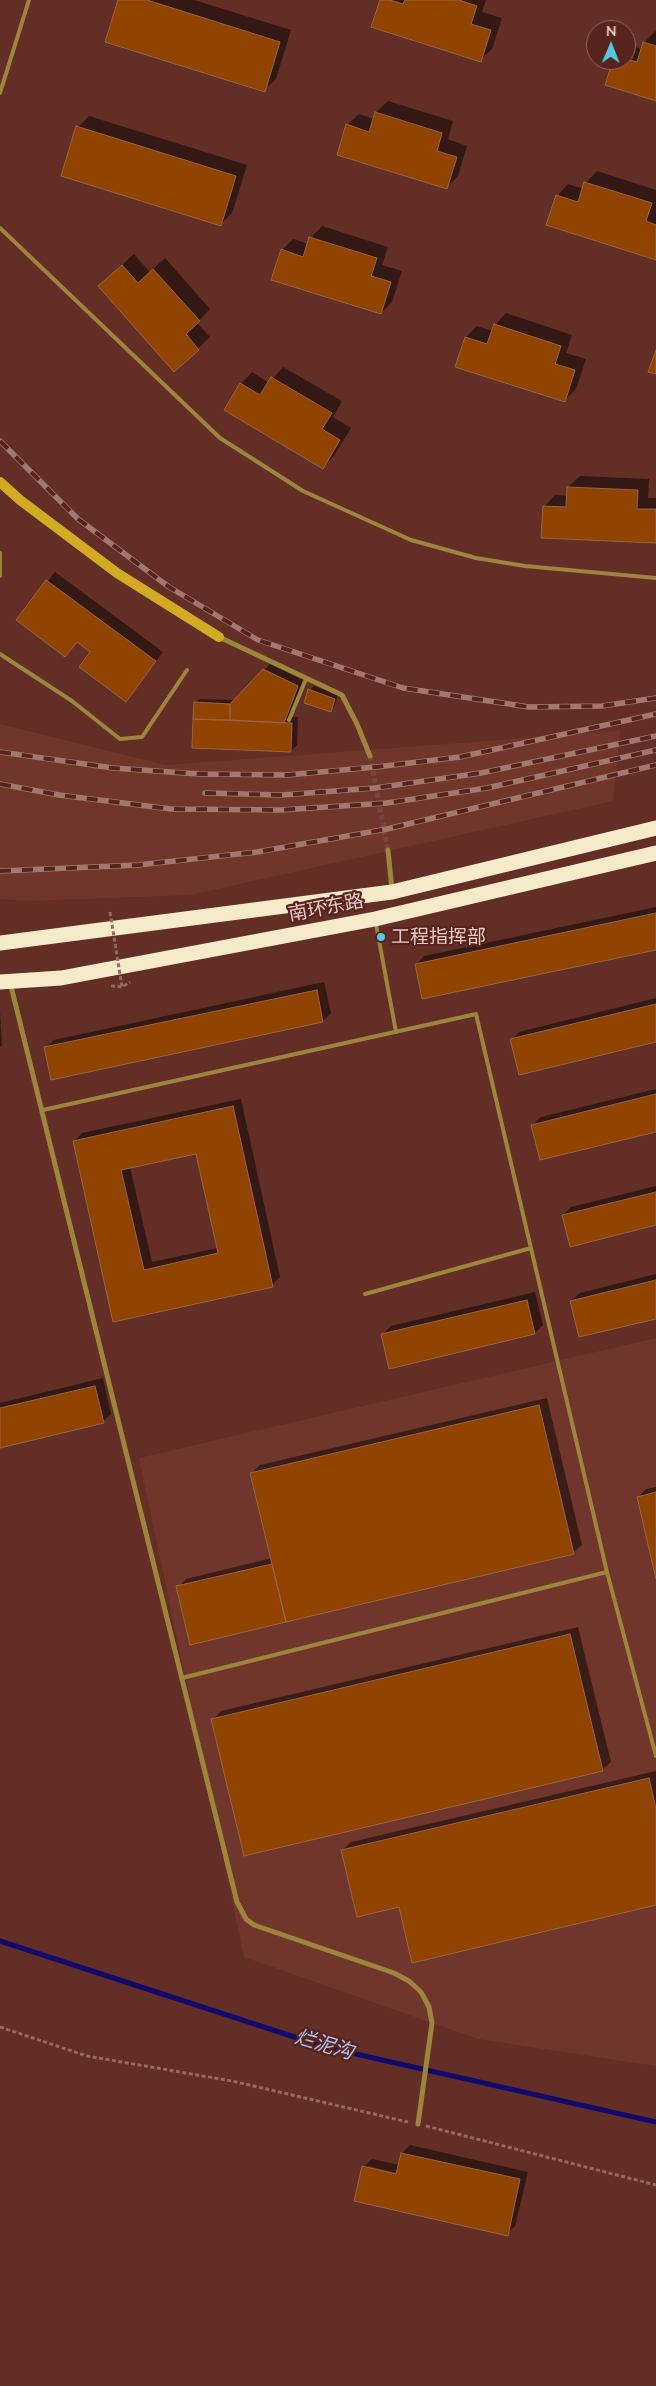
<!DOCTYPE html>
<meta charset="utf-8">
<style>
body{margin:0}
#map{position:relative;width:656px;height:2386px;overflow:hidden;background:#622e26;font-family:Mulish,sans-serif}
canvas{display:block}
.north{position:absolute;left:586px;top:20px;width:50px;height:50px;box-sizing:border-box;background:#56241c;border:1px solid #92665f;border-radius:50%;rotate:1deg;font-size:14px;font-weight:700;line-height:20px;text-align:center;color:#ebcac4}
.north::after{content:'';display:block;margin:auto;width:18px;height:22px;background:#54cade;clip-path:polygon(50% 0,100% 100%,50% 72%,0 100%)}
</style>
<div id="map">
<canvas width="656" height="2386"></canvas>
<div class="north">N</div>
</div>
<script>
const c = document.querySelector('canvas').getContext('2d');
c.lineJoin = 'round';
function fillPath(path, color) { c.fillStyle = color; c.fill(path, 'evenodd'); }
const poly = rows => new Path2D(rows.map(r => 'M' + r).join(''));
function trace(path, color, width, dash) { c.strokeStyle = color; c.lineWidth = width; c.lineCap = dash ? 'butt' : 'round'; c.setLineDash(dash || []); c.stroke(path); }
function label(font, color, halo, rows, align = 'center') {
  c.font = font + ' Mulish,"Noto Sans SC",sans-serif'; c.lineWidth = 4.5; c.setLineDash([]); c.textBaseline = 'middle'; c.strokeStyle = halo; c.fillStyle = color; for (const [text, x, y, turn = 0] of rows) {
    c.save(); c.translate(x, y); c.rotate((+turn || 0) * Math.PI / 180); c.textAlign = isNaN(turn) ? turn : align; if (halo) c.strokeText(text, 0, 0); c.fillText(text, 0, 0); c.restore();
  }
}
fillPath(poly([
 [0,724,166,765,620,731,613,801,190,895,29,901,0,899],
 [656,1338,656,2066,478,2039,244,1957,139,1458]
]), '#70362c');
fillPath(poly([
 [119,0,194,0,291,30,276,79,264,90],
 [381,0,486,0,482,12,502,18,492,49,480,60],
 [655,31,656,32,656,100,626,60,627,45,642,49,644,43],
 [388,101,453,121,448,139,467,146,458,176,446,188,347,125,359,114,374,119,376,112],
 [89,116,247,165,232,213,220,225,78,127],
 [597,171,656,190,656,258,557,196,568,184,584,189,586,183],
 [322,226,388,247,382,265,402,271,392,302,381,313,282,250,293,239,309,244,311,238],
 [134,254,150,272,165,258,210,309,197,323,210,337,174,370,99,286],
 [506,313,572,335,566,353,586,359,576,389,564,401,466,337,477,326,493,331,495,325],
 [283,367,342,401,333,417,351,428,334,456,323,467,241,384,252,372,269,383],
 [580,476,649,479,648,498,656,498,656,542,544,507,555,495,568,496,568,487],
 [55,572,163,652,126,700,92,652,78,641,65,656,17,620],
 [270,664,303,680,289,717,298,717,297,745,291,751,193,747,195,703,199,699,235,700],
 [314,686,338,695,334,707,330,711,310,690],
 [656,907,656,948,416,965,424,956],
 [324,982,331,1013,323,1021,46,1048,54,1040],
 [656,998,656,1040,511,1040,519,1032],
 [0,1012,2,1045,0,1047],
 [656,1089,656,1131,532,1125,541,1117],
 [241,1099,280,1277,272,1285,114,1320,74,1142,82,1133],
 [197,1152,218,1248,152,1262,130,1167],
 [656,1186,656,1224,563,1215,571,1207],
 [656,1274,656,1317,571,1301,580,1293],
 [535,1292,543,1325,535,1333,383,1334,391,1326],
 [103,1378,111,1414,103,1422,0,1447,0,1403],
 [547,1398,582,1545,573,1553,178,1587,186,1579,272,1558,252,1473,260,1465],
 [656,1487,656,1573,638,1497,646,1489],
 [578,1627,611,1762,602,1770,213,1719,221,1711],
 [656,1771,656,1904,400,1905,343,1850,351,1842],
 [410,2145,528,2172,515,2226,507,2234,363,2167,372,2159,399,2165,402,2153],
 [368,2166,402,2174,401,2177,368,2169]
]), '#0007');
trace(poly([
 [0,1941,325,2047,656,2122]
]), '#110a6d', 5);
const building = poly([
 [118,0,147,0,280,42,265,92,105,42,118,0],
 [380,0,390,0,403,4,405,0,459,0,477,6,471,24,491,30,481,62,371,27,380,0],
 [643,42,656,46,656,101,605,85,613,60,626,59,637,62,643,42],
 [375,112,442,133,437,151,457,157,447,189,337,155,346,124,369,132,375,112],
 [76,126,236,176,221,226,61,176,76,126],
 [584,182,652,203,646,221,656,225,656,260,546,225,556,195,578,202,584,182],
 [309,237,377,258,371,276,391,282,381,314,271,280,281,249,303,257,309,237],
 [122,265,138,283,153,269,200,321,186,334,199,350,174,372,98,286,122,265],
 [494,324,561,346,555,364,575,370,565,402,455,367,465,337,487,344,494,324],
 [656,350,656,374,648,372,656,350],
 [271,377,332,413,322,429,340,440,323,469,224,410,240,383,260,395,271,377],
 [567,487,638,490,637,509,656,509,656,543,541,538,543,506,566,507,567,487],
 [46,580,156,661,126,702,79,667,90,652,77,642,65,657,16,620,46,580],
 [263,669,298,686,284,723,230,720,230,704,263,669],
 [308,689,335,699,331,712,304,703,308,689],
 [194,702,230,704,230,720,193,719,194,702],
 [193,719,292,723,291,752,192,748,193,719],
 [656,913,656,950,422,999,415,964,656,913],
 [317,990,323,1022,51,1080,44,1047,317,990],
 [656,1004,656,1042,519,1075,510,1039,656,1004],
 [656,1094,656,1132,540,1160,531,1125,656,1094],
 [233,1106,273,1287,113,1322,73,1141,233,1106],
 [196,1154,218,1253,144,1270,121,1170,196,1154],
 [656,1192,656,1225,570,1247,562,1215,656,1192],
 [656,1280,656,1319,579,1337,570,1301,656,1280],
 [527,1300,535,1334,389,1369,381,1334,527,1300],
 [95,1386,104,1423,0,1448,0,1408,95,1386],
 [539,1405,574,1554,286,1622,250,1473,539,1405],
 [656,1492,656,1579,637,1497,656,1492],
 [272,1564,286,1622,190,1645,176,1586,272,1564],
 [570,1634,603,1771,244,1856,211,1719,570,1634],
 [649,1778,656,1809,656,1905,412,1963,399,1907,357,1917,341,1850,649,1778],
 [401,2153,520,2179,508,2236,354,2201,362,2166,396,2174,401,2153]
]);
fillPath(building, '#914300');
trace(building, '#976548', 1);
trace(poly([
 [370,756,388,850]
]), '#77453e', 5, [5, 2.5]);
trace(poly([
 [111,986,122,987,130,982],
 [0,2027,87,2056,232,2081,408,2122],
 [426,2126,656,2185]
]), '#966962', 3, [4, 2.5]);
trace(poly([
 [0,93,29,0],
 [0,228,220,438,303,491,411,540,476,558,525,566,656,578],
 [0,553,0,576],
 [0,654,72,701,120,739,142,737,187,670],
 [289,720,306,679],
 [376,924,396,1032],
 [43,1110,476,1014,607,1572,656,1756],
 [365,1294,531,1248],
 [182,1678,607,1572]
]), '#9d853c', 4);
trace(poly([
 [219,637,342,695,357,724,370,756],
 [388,850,392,890],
 [10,982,237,1902,246,1919,254,1925,394,1973,409,1981,421,1992,429,2007,432,2023,418,2124]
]), '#9d853c', 5);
trace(poly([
 [0,482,20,500,117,573,219,637]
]), '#d2ab23', 10);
trace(poly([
 [0,943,392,892,656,828],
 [0,982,61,978,375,919,656,853]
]), '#f5eaca', 15);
const rail = poly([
 [0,441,78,519,169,587,258,640,403,688,529,707,602,706,656,698],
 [0,752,113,768,199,774,287,775,376,767,460,757,656,714],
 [0,784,59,795,171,809,281,810,387,803,487,788,656,750],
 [205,793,282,795,375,788,481,773,656,736],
 [0,871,138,865,257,852,387,829,656,765]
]);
trace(rail, '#a37871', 5.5);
trace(rail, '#56241c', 4, [11]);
trace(poly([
 [110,912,122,987]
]), '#966962', 3, [4, 2.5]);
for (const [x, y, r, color] of [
 [381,937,5,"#54cade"]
]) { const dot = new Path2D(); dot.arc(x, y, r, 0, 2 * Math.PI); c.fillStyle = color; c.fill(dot); trace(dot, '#56241c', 2); }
label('19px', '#ebcac4', '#56241c', [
 ["南环东路",326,908,-11]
]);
label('19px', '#ebcac4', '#56241c', [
 ["工程指挥部",391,937]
], 'left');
label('italic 20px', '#b2c2f5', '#56241c', [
 ["烂泥沟",324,2045,16]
]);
</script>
